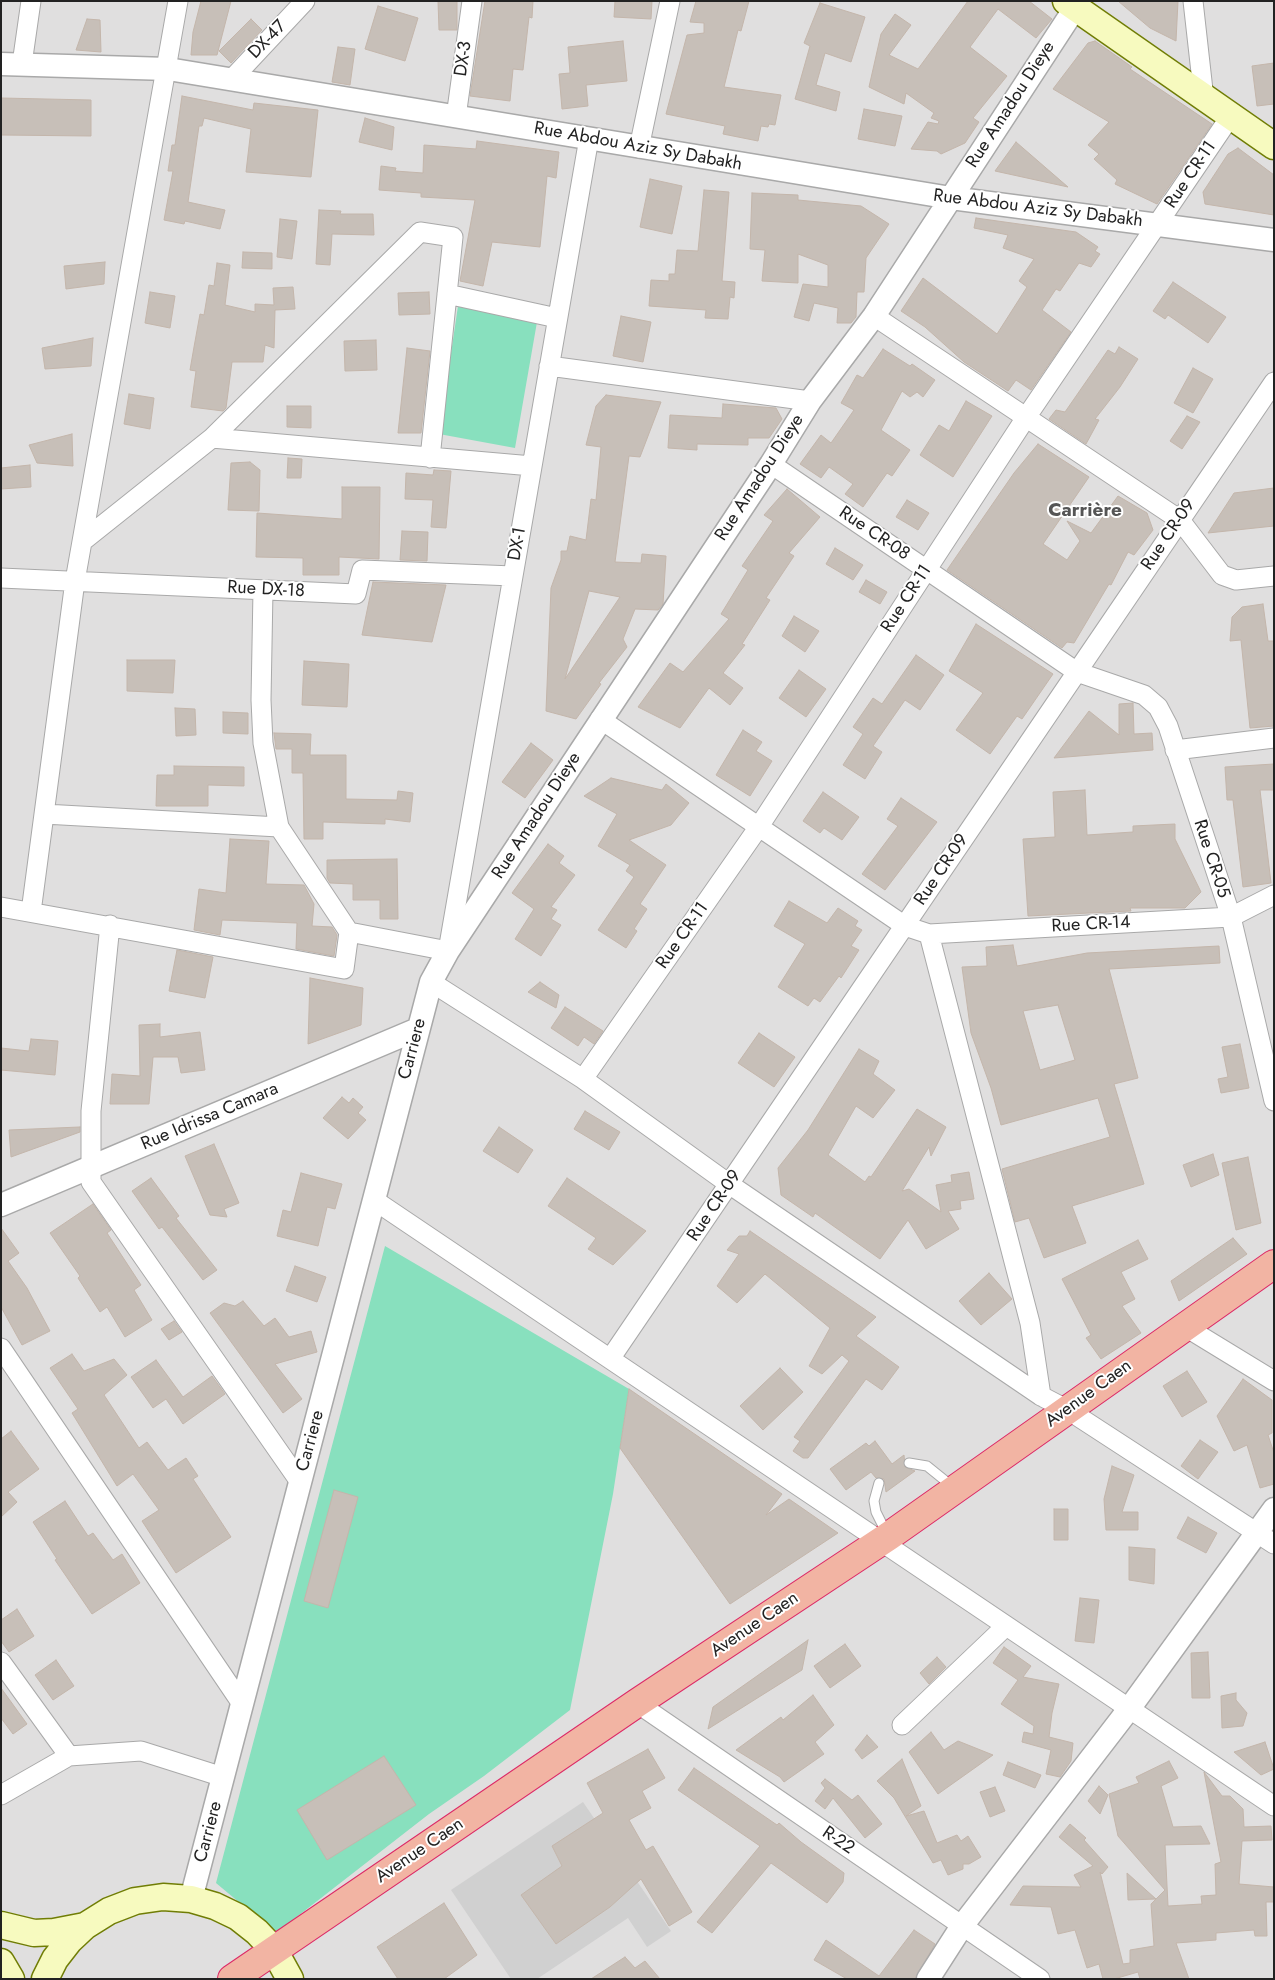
<!DOCTYPE html>
<meta charset="utf-8">
<style>
body{margin:0}
#map{position:relative;width:1275px;height:1980px;overflow:hidden;background:#f2efe9;font-family:Jost,sans-serif}
canvas{display:block}
.frame{position:absolute;inset:0;border:2px solid #222;pointer-events:none}
</style>
<div id="map">
<canvas width="1275" height="1980"></canvas>
<div class="frame"></div>
</div>
<script>
const c = document.querySelector('canvas').getContext('2d');
c.lineJoin = 'round';
function fillPath(path, color) { c.fillStyle = color; c.fill(path, 'evenodd'); }
const poly = rows => new Path2D(rows.map(r => 'M' + r).join(''));
function trace(path, color, width, dash) { c.strokeStyle = color; c.lineWidth = width; c.lineCap = dash ? 'butt' : 'round'; c.setLineDash(dash || []); c.stroke(path); }
function label(font, color, halo, rows, align = 'center') {
  c.font = font + ' Jost,sans-serif'; c.lineWidth = 4; c.setLineDash([]); c.textBaseline = 'middle'; c.strokeStyle = halo; c.fillStyle = color; for (const [text, x, y, turn = 0] of rows) {
    c.save(); c.translate(x, y); c.rotate((+turn || 0) * Math.PI / 180); c.textAlign = isNaN(turn) ? turn : align; if (halo) c.strokeText(text, 0, 0); c.fillText(text, 0, 0); c.restore();
  }
}
fillPath(poly([
 [1,1,1274,1,1274,1979,1,1979]
]), '#e0dfdf');
fillPath(poly([
 [583,1802,671,1931,647,1947,628,1918,537,1979,511,1979,451,1890]
]), '#d0d0d0');
fillPath(poly([
 [458,306,537,322,515,448,439,434],
 [385,1246,629,1389,613,1494,570,1710,484,1776,429,1814,276,1933,216,1883]
]), '#88e0be');
const building = poly([
 [201,1,231,1,217,55,191,55,193,32,201,1],
 [438,1,457,1,457,30,439,30,438,1],
 [485,1,533,1,532,18,529,17,523,70,513,69,510,101,470,96,485,1],
 [615,1,652,1,651,19,614,17,615,1],
 [696,1,749,1,741,31,738,30,724,87,781,95,775,125,769,124,768,127,761,126,758,141,723,134,725,126,666,114,687,35,704,33,704,23,690,22,696,1],
 [968,1,1029,1,1052,19,1036,38,998,9,970,47,1007,76,973,118,979,122,965,143,941,154,937,151,911,149,928,122,938,124,939,121,931,118,934,113,906,93,904,104,869,87,881,34,895,14,911,25,889,55,918,69,968,1],
 [1118,1,1178,1,1176,41,1150,28,1118,1],
 [820,3,865,17,851,62,825,53,816,85,840,92,836,111,795,99,810,46,804,43,820,3],
 [378,6,418,18,405,61,365,49,378,6],
 [87,19,100,20,101,52,76,50,87,19],
 [251,19,262,30,231,63,219,51,251,19],
 [623,41,627,81,586,85,588,106,562,109,559,74,570,73,568,47,623,41],
 [1095,41,1132,67,1130,69,1212,124,1157,204,1115,184,1117,180,1094,159,1099,154,1088,145,1109,122,1053,89,1088,43,1095,41],
 [338,47,355,49,350,85,332,82,338,47],
 [1274,63,1274,104,1257,106,1252,66,1274,63],
 [182,96,253,110,254,103,318,110,311,177,246,172,251,129,204,118,202,126,199,126,188,202,225,210,220,229,185,221,184,224,164,220,173,171,168,171,172,145,175,145,182,96],
 [1,98,91,100,91,136,1,135,1,98],
 [864,109,902,116,895,146,858,139,864,109],
 [365,118,394,127,392,150,359,142,365,118],
 [477,141,559,152,556,178,547,176,540,247,492,242,483,286,460,281,475,200,421,197,421,193,379,190,381,166,396,168,395,171,423,173,424,145,476,149,477,141],
 [1016,142,1068,187,995,171,1016,142],
 [1238,148,1274,175,1274,215,1205,204,1203,192,1228,154,1238,148],
 [650,179,682,186,672,234,640,227,650,179],
 [704,190,729,192,722,281,735,282,734,298,730,297,728,319,705,318,706,310,649,306,651,280,669,281,669,274,675,274,677,250,698,251,704,190],
 [752,193,798,195,798,200,861,206,889,224,866,258,864,292,857,292,856,317,851,323,837,323,838,308,814,303,809,321,794,317,803,284,828,287,828,265,798,254,798,283,762,281,765,250,750,249,752,193],
 [319,210,341,211,340,214,373,214,374,235,332,234,330,265,316,264,319,210],
 [976,218,1076,232,1098,247,1095,251,1100,254,1091,267,1079,263,1060,291,1056,289,1042,310,1071,332,1031,390,1016,380,1008,391,964,362,925,327,901,311,923,278,997,334,1027,287,1019,281,1034,259,1003,248,1008,235,974,228,976,218],
 [280,219,297,221,292,259,277,257,280,219],
 [243,252,272,253,272,269,242,268,243,252],
 [105,262,104,284,66,289,64,266,105,262],
 [217,263,230,265,225,305,255,312,255,304,274,305,273,288,293,287,295,309,275,310,274,348,265,345,263,362,232,362,226,408,223,411,191,407,196,371,190,370,194,347,200,314,204,315,209,285,214,286,217,263],
 [1173,282,1226,317,1208,343,1168,315,1165,319,1153,311,1173,282],
 [150,292,175,296,170,328,145,323,150,292],
 [429,292,430,314,399,315,398,293,429,292],
 [621,316,651,322,643,362,613,356,621,316],
 [93,338,91,366,45,369,42,348,93,338],
 [376,340,377,370,345,371,344,341,376,340],
 [1119,347,1138,359,1120,387,1095,419,1099,420,1086,444,1049,419,1056,410,1065,412,1108,350,1115,354,1119,347],
 [407,348,430,351,421,433,398,433,407,348],
 [883,349,910,366,912,364,935,380,923,397,917,392,910,397,902,391,881,430,910,450,892,476,887,473,863,507,845,494,853,484,829,467,821,478,800,464,821,435,831,443,854,410,841,403,857,375,863,378,883,349],
 [1193,368,1213,379,1193,413,1174,403,1193,368],
 [129,394,154,398,150,429,124,424,129,394],
 [606,395,661,402,640,457,629,456,615,562,641,563,642,554,666,556,663,604,658,610,635,609,623,639,627,647,599,683,601,684,576,719,546,711,551,588,561,560,561,551,567,551,570,536,586,540,591,499,596,500,601,447,586,445,596,406,606,395],
 [589,591,620,597,565,679,589,591],
 [966,401,992,416,953,477,920,455,939,425,949,431,966,401],
 [723,404,776,408,782,419,769,438,748,438,748,445,697,444,697,450,668,448,670,415,722,418,723,404],
 [287,406,311,406,311,428,287,427,287,406],
 [1187,416,1200,422,1182,449,1170,441,1187,416],
 [72,434,73,466,37,463,29,445,72,434],
 [1038,444,1089,477,1043,544,1067,560,1080,541,1067,521,1091,533,1118,496,1147,513,1153,530,1134,555,1128,552,1111,585,1109,584,1074,643,1067,642,1062,648,947,570,1014,473,1038,444],
 [288,458,302,459,301,478,287,478,288,458],
 [250,462,260,470,259,511,228,510,231,463,250,462],
 [30,465,31,487,1,489,1,468,30,465],
 [434,470,451,471,446,528,431,527,433,500,405,499,406,473,433,475,434,470],
 [342,487,380,487,379,559,339,557,339,575,303,575,303,558,256,557,257,513,342,519,342,487],
 [1274,488,1274,526,1208,533,1234,493,1274,488],
 [787,489,820,517,789,553,794,556,766,598,770,600,742,644,745,645,723,673,743,688,730,705,709,688,680,728,638,707,670,663,683,672,729,619,721,614,748,570,742,566,773,521,764,515,787,489],
 [907,500,929,513,918,530,896,517,907,500],
 [402,531,428,532,427,561,400,560,402,531],
 [835,548,863,565,853,580,826,564,835,548],
 [866,580,887,592,880,604,859,592,866,580],
 [373,582,446,585,432,642,362,635,373,582],
 [1263,604,1268,641,1274,641,1274,726,1250,728,1241,640,1230,641,1232,617,1242,607,1263,604],
 [794,616,819,631,805,652,782,636,794,616],
 [976,624,1053,674,1022,719,1017,716,990,754,956,730,983,693,949,671,976,624],
 [916,655,944,675,920,710,905,700,873,746,882,752,865,779,843,765,863,734,853,727,873,698,882,704,916,655],
 [127,660,175,660,173,693,127,691,127,660],
 [304,661,349,664,347,707,302,705,304,661],
 [799,670,826,689,806,717,779,698,799,670],
 [1133,703,1134,734,1152,733,1153,750,1054,758,1089,711,1119,735,1119,704,1133,703],
 [175,708,195,709,196,735,176,736,175,708],
 [223,712,248,713,248,734,223,733,223,712],
 [743,730,762,742,756,751,772,761,750,796,716,775,743,730],
 [274,733,311,734,310,755,346,755,346,799,397,800,398,791,413,793,410,822,385,819,385,824,323,822,323,839,304,839,303,773,292,773,292,749,276,749,274,733],
 [531,743,553,760,525,798,502,782,531,743],
 [1274,764,1274,790,1260,790,1271,883,1243,887,1233,800,1227,800,1225,767,1274,764],
 [174,766,244,767,244,786,208,785,208,806,156,806,157,775,174,775,174,766],
 [611,778,662,790,666,784,689,803,671,825,629,840,666,865,640,904,647,909,634,929,637,931,626,948,598,930,634,877,626,871,630,865,598,846,617,814,584,796,611,778],
 [1085,790,1087,835,1133,832,1133,826,1175,824,1175,839,1201,892,1185,908,1130,908,1131,911,1028,916,1023,839,1055,837,1053,792,1085,790],
 [823,792,859,817,842,840,824,828,820,833,803,821,823,792],
 [901,798,937,822,885,890,862,874,898,826,887,819,901,798],
 [230,839,269,841,266,884,304,885,314,904,312,926,332,927,337,935,334,956,296,949,297,923,222,920,220,935,194,930,199,889,226,893,230,839],
 [548,844,564,856,559,863,575,875,551,907,557,910,551,919,561,925,541,956,515,939,534,909,512,893,548,844],
 [397,859,398,919,380,919,380,900,353,900,353,884,330,883,327,878,327,860,397,859],
 [789,901,827,923,838,908,858,921,855,926,862,930,851,946,859,950,841,978,839,976,820,1002,814,998,808,1006,778,987,805,944,774,926,789,901],
 [1013,945,1017,966,1087,953,1219,946,1220,963,1109,969,1138,1078,1114,1084,1144,1184,1072,1206,1086,1243,1044,1258,1029,1218,1015,1222,1002,1169,1110,1137,1098,1098,1001,1125,991,1088,971,1033,962,967,987,966,986,947,1013,945],
 [1058,1005,1075,1060,1040,1070,1023,1011,1058,1005],
 [177,950,213,957,205,998,169,991,177,950],
 [310,978,363,988,361,1025,308,1044,310,978],
 [540,982,559,995,556,1008,528,992,540,982],
 [565,1007,603,1031,594,1044,584,1037,578,1046,551,1028,565,1007],
 [160,1024,160,1037,200,1032,205,1070,181,1073,178,1057,153,1057,149,1104,110,1104,112,1074,140,1076,139,1025,160,1024],
 [759,1033,795,1057,774,1087,738,1063,759,1033],
 [31,1039,58,1041,55,1075,1,1070,1,1048,29,1051,31,1039],
 [1240,1044,1249,1088,1221,1093,1218,1079,1228,1077,1222,1047,1240,1044],
 [859,1049,879,1061,873,1074,895,1090,873,1118,856,1106,828,1155,865,1182,869,1176,871,1177,917,1109,946,1127,931,1156,929,1147,902,1191,909,1189,941,1212,936,1185,952,1182,951,1175,969,1172,974,1199,960,1201,961,1209,948,1211,959,1229,926,1249,908,1220,880,1259,815,1213,813,1217,781,1195,778,1168,808,1130,859,1049],
 [342,1097,349,1103,353,1098,363,1107,358,1113,366,1120,348,1139,323,1118,342,1097],
 [585,1111,620,1132,609,1150,574,1129,585,1111],
 [80,1127,80,1132,11,1157,9,1130,80,1127],
 [499,1127,533,1150,518,1173,483,1151,499,1127],
 [214,1144,239,1203,224,1209,227,1217,210,1215,185,1156,214,1144],
 [1213,1154,1219,1175,1191,1187,1183,1165,1213,1154],
 [1248,1157,1261,1223,1236,1230,1222,1163,1248,1157],
 [301,1173,342,1184,335,1209,327,1207,318,1246,277,1236,283,1210,291,1212,301,1173],
 [151,1178,179,1216,176,1218,217,1270,203,1280,162,1227,159,1229,132,1191,151,1178],
 [567,1178,646,1231,613,1265,588,1249,596,1238,548,1206,567,1178],
 [93,1204,111,1230,107,1233,141,1285,134,1290,152,1320,125,1337,107,1307,100,1312,78,1278,80,1276,50,1233,93,1204],
 [1,1228,19,1253,8,1261,27,1288,50,1331,22,1345,1,1307,1,1228],
 [750,1231,876,1317,856,1336,899,1367,882,1390,866,1379,808,1458,803,1458,793,1451,800,1441,794,1437,849,1361,842,1355,822,1374,809,1366,830,1328,765,1274,737,1303,717,1286,739,1254,727,1250,739,1236,747,1236,750,1231],
 [1233,1238,1247,1254,1179,1301,1171,1281,1233,1238],
 [1138,1240,1148,1259,1121,1272,1135,1299,1122,1306,1141,1333,1101,1359,1086,1338,1091,1335,1062,1279,1138,1240],
 [295,1266,326,1277,317,1302,286,1291,295,1266],
 [989,1273,1012,1299,981,1325,959,1301,989,1273],
 [243,1301,264,1326,275,1318,289,1337,311,1331,317,1352,275,1364,302,1399,283,1413,210,1313,224,1303,235,1306,243,1301],
 [174,1321,182,1332,169,1340,161,1329,174,1321],
 [72,1354,84,1371,114,1359,127,1375,104,1395,139,1448,147,1442,168,1470,186,1458,198,1476,193,1479,231,1537,176,1573,142,1521,159,1510,133,1474,117,1486,72,1413,78,1409,50,1368,72,1354],
 [156,1360,183,1397,212,1376,225,1394,183,1424,166,1399,153,1408,131,1377,156,1360],
 [780,1368,803,1392,763,1430,740,1406,780,1368],
 [1187,1371,1207,1402,1182,1417,1163,1386,1187,1371],
 [1243,1379,1272,1400,1272,1433,1268,1435,1274,1453,1274,1484,1260,1488,1247,1445,1234,1451,1217,1416,1243,1379],
 [629,1389,782,1494,766,1515,789,1499,838,1533,730,1604,620,1448,629,1389],
 [11,1431,39,1469,8,1492,17,1502,1,1517,1,1439,11,1431],
 [1200,1440,1218,1452,1198,1479,1181,1466,1200,1440],
 [875,1441,892,1464,904,1455,905,1467,915,1471,886,1492,884,1479,876,1478,871,1472,846,1490,830,1469,866,1443,869,1446,875,1441],
 [1112,1466,1134,1475,1122,1512,1138,1512,1138,1530,1106,1530,1104,1499,1112,1466],
 [334,1490,358,1497,328,1608,304,1601,334,1490],
 [65,1501,88,1536,93,1533,113,1560,122,1554,140,1583,92,1614,55,1560,57,1559,33,1522,65,1501],
 [1054,1509,1068,1509,1068,1540,1054,1540,1054,1509],
 [1188,1517,1217,1533,1206,1553,1177,1538,1188,1517],
 [1129,1547,1155,1549,1154,1584,1129,1580,1129,1547],
 [1080,1598,1099,1600,1094,1643,1075,1641,1080,1598],
 [17,1609,34,1636,9,1652,1,1641,1,1620,17,1609],
 [808,1640,802,1670,708,1729,713,1707,808,1640],
 [845,1644,861,1666,830,1688,814,1666,845,1644],
 [1004,1647,1031,1666,1023,1677,1059,1684,1052,1713,1049,1737,1073,1743,1071,1761,1060,1777,1046,1774,1051,1750,1022,1742,1024,1732,1033,1734,1034,1726,1001,1704,1018,1680,993,1663,1004,1647],
 [1208,1652,1210,1698,1192,1698,1191,1653,1208,1652],
 [937,1657,946,1667,929,1684,920,1673,937,1657],
 [56,1660,74,1686,53,1700,35,1675,56,1660],
 [1,1688,27,1724,13,1734,1,1718,1,1688],
 [1236,1693,1236,1700,1247,1713,1243,1726,1222,1728,1221,1696,1236,1693],
 [813,1695,834,1725,815,1742,824,1754,784,1782,780,1777,736,1750,781,1717,783,1720,813,1695],
 [931,1732,944,1750,958,1741,993,1755,938,1794,909,1752,931,1732],
 [867,1735,878,1747,862,1759,855,1750,867,1735],
 [1265,1742,1274,1769,1261,1775,1234,1752,1265,1742],
 [648,1749,665,1778,642,1791,651,1808,629,1820,646,1850,653,1846,692,1912,669,1926,641,1879,610,1907,556,1944,521,1895,562,1866,552,1846,603,1813,587,1783,648,1749],
 [384,1756,416,1805,327,1860,297,1810,384,1756],
 [902,1759,921,1806,906,1816,924,1811,937,1843,957,1835,961,1841,968,1836,981,1857,969,1864,963,1864,963,1869,948,1875,941,1860,933,1863,894,1798,877,1781,902,1759],
 [1169,1761,1178,1778,1161,1786,1173,1827,1201,1826,1210,1844,1165,1845,1168,1906,1202,1904,1201,1896,1216,1895,1215,1864,1221,1862,1204,1772,1222,1796,1230,1796,1243,1809,1244,1827,1271,1826,1272,1840,1242,1841,1239,1884,1274,1887,1274,1902,1266,1902,1267,1936,1255,1936,1254,1930,1216,1933,1216,1940,1176,1943,1189,1979,1140,1979,1138,1972,1114,1979,1103,1979,1099,1964,1087,1968,1075,1930,1058,1934,1051,1907,1010,1905,1023,1886,1081,1887,1074,1875,1093,1866,1059,1837,1070,1824,1086,1838,1084,1840,1108,1867,1102,1874,1100,1872,1123,1964,1130,1963,1130,1950,1154,1946,1151,1904,1156,1899,1128,1900,1127,1873,1156,1899,1165,1890,1118,1836,1109,1794,1139,1783,1136,1777,1169,1761],
 [1008,1762,1041,1775,1035,1788,1003,1775,1008,1762],
 [694,1768,777,1825,779,1823,801,1842,844,1873,843,1882,827,1903,771,1863,712,1933,697,1922,760,1846,678,1790,694,1768],
 [825,1779,852,1800,858,1795,882,1824,865,1838,833,1798,825,1809,815,1801,825,1788,821,1783,825,1779],
 [1099,1786,1108,1795,1100,1814,1088,1801,1099,1786],
 [995,1787,1005,1811,990,1817,980,1792,995,1787],
 [444,1903,477,1955,444,1979,398,1979,377,1947,444,1903],
 [914,1930,935,1944,915,1979,847,1979,814,1960,826,1940,879,1976,914,1930],
 [625,1957,635,1968,645,1961,660,1979,591,1979,625,1957]
]);
fillPath(building, '#c7bfb8');
trace(building, '#c4b6ab', 1);
const service = poly([
 [909,1463,927,1466,953,1487],
 [879,1483,874,1501,876,1512,887,1534]
]);
const minor = poly([
 [1193,1,1204,99],
 [22,64,31,1],
 [231,80,305,1],
 [456,117,472,1],
 [639,148,670,1],
 [447,294,557,318],
 [874,316,1180,520,1222,575,1236,580,1274,576],
 [549,366,810,401],
 [212,438,532,466],
 [771,464,1077,672,1144,695,1158,707,1168,726,1231,917,1274,1101],
 [84,540,212,438,420,232,453,237,430,458],
 [1,578,356,594,362,570,513,576],
 [263,590,261,700,263,743,279,827],
 [600,719,905,926,929,934,1231,917,1274,895],
 [1175,750,1274,738],
 [1,907,344,969,349,932,279,827,44,814],
 [31,912,75,581,178,1],
 [110,925,91,1111,91,1182,300,1482],
 [349,932,448,951,589,138],
 [929,934,1030,1323,1041,1396],
 [431,982,583,1079,729,1184,1041,1396,1068,1410,1274,1544],
 [583,1079,758,828,1025,419,1230,117],
 [374,1200,1274,1806],
 [1184,1326,1274,1381],
 [1,1348,242,1704],
 [610,1359,1274,382],
 [1,1662,69,1756],
 [637,1703,1040,1979],
 [902,1725,1006,1626],
 [1,1795,69,1756,141,1751,223,1777]
]);
const tertiary = poly([
 [1,64,168,69,951,198,1274,240],
 [1,1205,418,1029],
 [191,1899,431,982,448,951,771,464,810,401,874,316,1075,8],
 [928,1979,962,1926,1129,1709,1274,1509]
]);
const secondary = poly([
 [1066,1,1274,146],
 [1,1925,34,1933,54,1932,85,1926],
 [1,1962,11,1979],
 [45,1979,55,1959,69,1941,85,1926,109,1911,135,1901,163,1897,191,1899,215,1906,238,1917,257,1932,274,1950,290,1979]
]);
const trunk = poly([
 [232,1979,637,1703,889,1536,1274,1264]
]);
trace(service, '#a9a9a9', 11);
trace(minor, '#a9a9a9', 21);
trace(tertiary, '#a9a9a9', 25);
trace(secondary, '#707d05', 29);
trace(trunk, '#dc2a67', 30);
trace(service, '#fff', 9);
trace(minor, '#fff', 19);
trace(tertiary, '#fff', 22);
trace(secondary, '#f7fabf', 26);
trace(trunk, '#f2b4a3', 28);
label('18px', '#222', '#fff', [
 ["DX-47",268,40,-46],
 ["DX-3",464,59,-82],
 ["Rue Amadou Dieye",1011,105,-57],
 ["Rue Abdou Aziz Sy Dabakh",638,147,10],
 ["Rue CR-11",1191,175,-56],
 ["Rue Abdou Aziz Sy Dabakh",1038,209,7],
 ["Rue Amadou Dieye",760,478,-57],
 ["Rue CR-08",874,534,34],
 ["Rue CR-09",1169,535,-56],
 ["DX-1",518,544,-80],
 ["Rue DX-18",266,590,3],
 ["Rue CR-11",907,599,-57],
 ["Rue Amadou Dieye",537,816,-57],
 ["Rue CR-05",1211,859,72],
 ["Rue CR-09",942,870,-56],
 ["Rue CR-14",1091,925,-3],
 ["Rue CR-11",683,936,-55],
 ["Carriere",413,1049,-75],
 ["Rue Idrissa Camara",210,1117,-23],
 ["Rue CR-09",715,1206,-56],
 ["Avenue Caen",1089,1394,-36],
 ["Carriere",311,1441,-75],
 ["Avenue Caen",755,1625,-34],
 ["Carriere",209,1832,-75],
 ["R-22",838,1841,34],
 ["Avenue Caen",420,1851,-34]
]);
label('bold 19px', '#555', '#fff', [
 ["Carrière",1085,511]
]);
</script>
